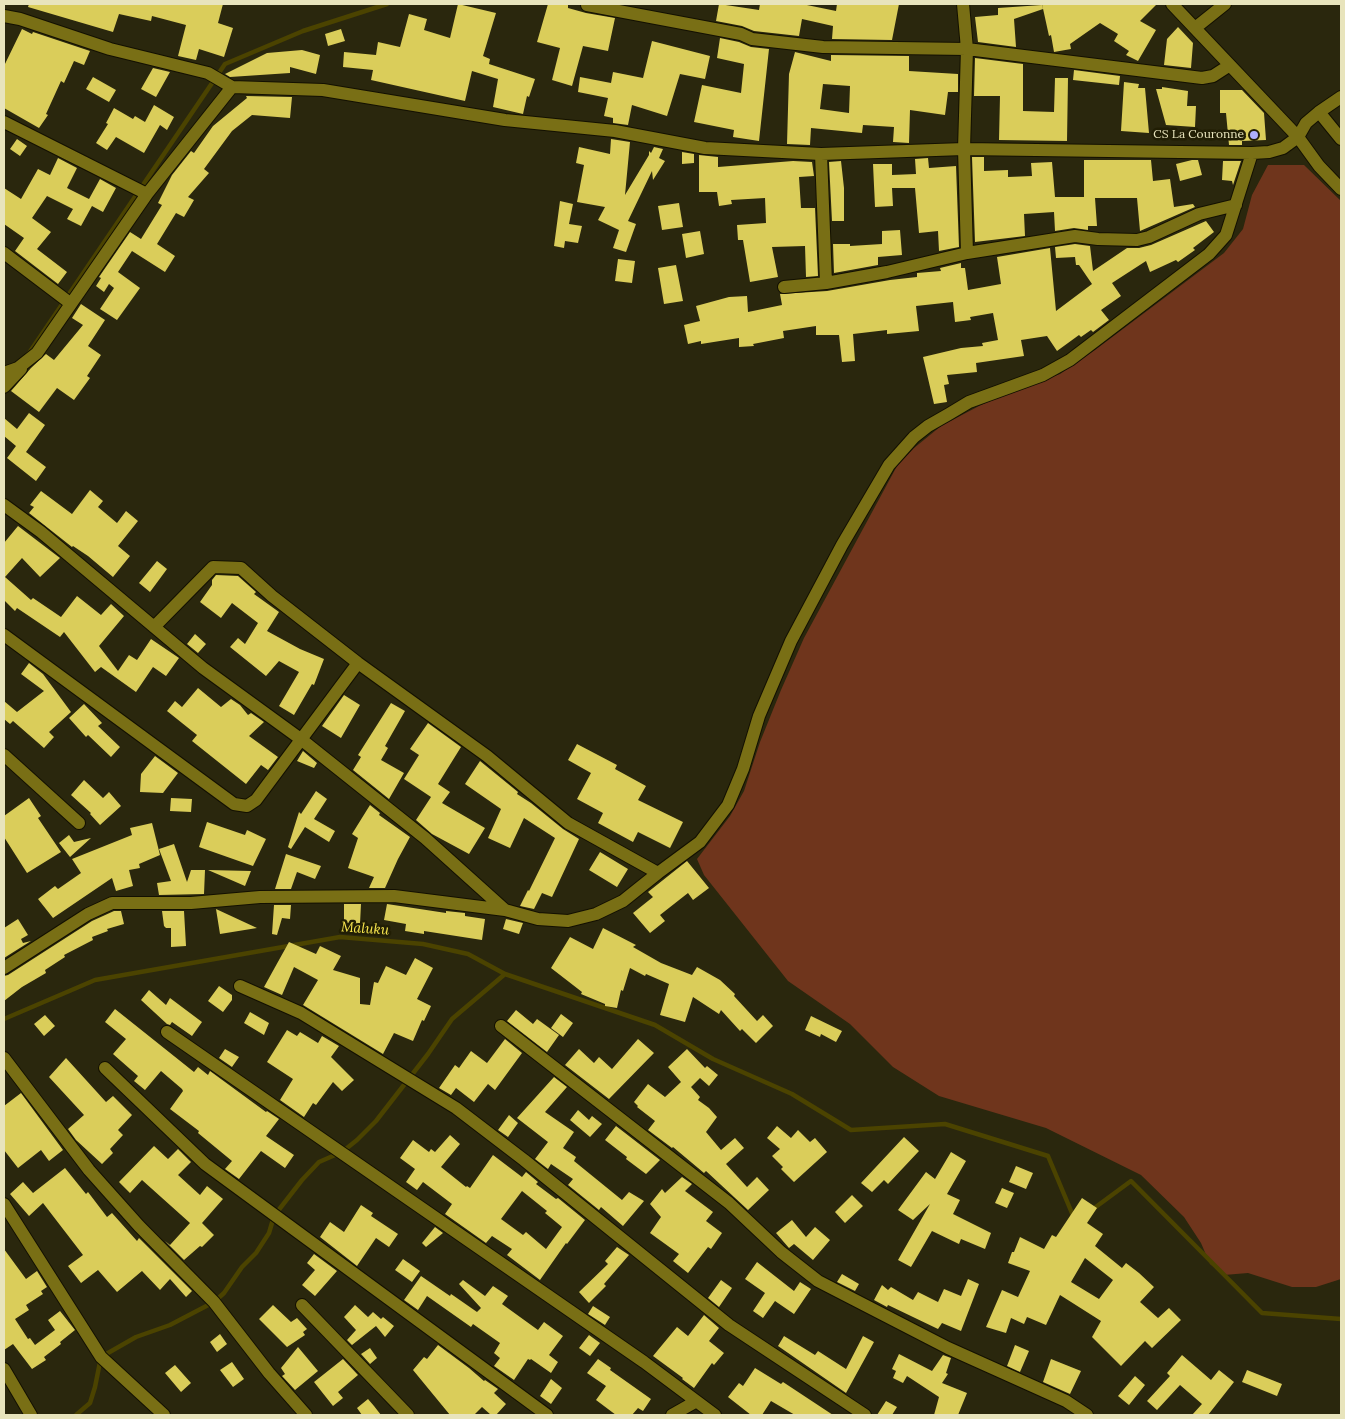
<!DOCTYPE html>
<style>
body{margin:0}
#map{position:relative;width:1345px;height:1419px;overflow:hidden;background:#2a270d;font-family:Lora,serif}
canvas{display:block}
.frame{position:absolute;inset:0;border:5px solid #e8e4bc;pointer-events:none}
</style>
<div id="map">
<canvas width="1345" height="1419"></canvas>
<div class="frame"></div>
</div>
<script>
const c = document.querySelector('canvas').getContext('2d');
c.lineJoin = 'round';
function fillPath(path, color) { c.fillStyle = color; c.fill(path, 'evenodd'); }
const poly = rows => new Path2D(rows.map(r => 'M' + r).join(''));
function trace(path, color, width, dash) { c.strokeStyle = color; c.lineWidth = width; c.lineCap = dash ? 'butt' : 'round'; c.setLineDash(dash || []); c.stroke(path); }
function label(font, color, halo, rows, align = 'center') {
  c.font = font + ' Lora,serif'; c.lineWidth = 5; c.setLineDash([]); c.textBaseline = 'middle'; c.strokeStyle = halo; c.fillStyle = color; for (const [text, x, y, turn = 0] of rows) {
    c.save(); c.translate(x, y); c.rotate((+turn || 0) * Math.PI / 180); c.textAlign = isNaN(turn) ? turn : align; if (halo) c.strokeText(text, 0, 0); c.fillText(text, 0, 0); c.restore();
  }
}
fillPath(poly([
 [1268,165,1304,165,1341,201,1341,1279,1316,1287,1292,1287,1248,1273,1224,1275,1210,1264,1201,1243,1184,1217,1141,1175,1046,1128,939,1096,893,1067,850,1024,788,981,704,875,697,859,730,816,744,791,760,742,781,690,804,638,897,466,914,448,941,426,979,406,1005,394,1060,374,1095,350,1224,253,1243,229,1252,195]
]), '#6f351c');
trace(poly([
 [27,356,225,64,303,31,387,4],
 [4,1019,95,980,340,937,423,944,468,954,505,974,655,1025,713,1059,792,1094,851,1130,945,1124,1048,1156,1074,1218],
 [1093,1209,1131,1181,1262,1313,1341,1319],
 [76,1415,90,1403,95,1387,101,1357,136,1337,170,1325,214,1302,224,1293,242,1267,256,1253,269,1233,274,1216,302,1180,319,1162,342,1152,357,1140,376,1121,428,1054,452,1019,505,974]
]), '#4b4300', 4.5);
fillPath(poly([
 [29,4,223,4,218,23,233,28,224,57,199,49,196,60,178,56,186,25,152,16,151,21,119,14,113,32,28,7],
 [458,4,496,13,483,56,490,59,489,64,535,79,529,97,527,96,523,114,493,107,498,79,472,71,465,101,371,80,373,70,343,67,344,52,376,55,378,42,400,47,409,14,427,19,424,30,450,38],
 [548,4,562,4,568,5,568,8,586,13,615,18,608,51,583,46,572,86,552,80,560,48,537,42],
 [719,4,759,10,760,4,802,4,836,11,837,4,899,4,892,40,832,39,833,26,802,19,799,36,754,31,742,26,716,21],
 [1042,4,1157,4,1140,21,1156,30,1138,61,1126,55,1129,51,1114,41,1118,34,1100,23,1070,44,1071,49,1054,52,1051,35,1049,36],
 [1042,5,1043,9,1014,19,1016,47,978,42,975,17,998,15,998,8],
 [1178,27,1193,43,1191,68,1164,65,1167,39],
 [22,29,32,34,33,32,90,51,84,65,74,61,64,83,61,81,46,114,48,115,39,128,4,108,4,66],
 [341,29,345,41,328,46,325,34],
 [720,38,739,42,751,47,769,49,759,141,733,137,734,130,694,122,702,85,741,93,744,64,717,58],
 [652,41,710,56,705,79,680,74,667,116,632,105,628,125,613,123,613,118,604,116,608,98,578,92,580,77,611,83,613,72,643,78],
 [302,50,320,55,316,74,290,67,290,73,230,77,225,74,267,53],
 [795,52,831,61,831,55,909,56,909,71,958,74,958,92,948,92,945,115,910,110,909,143,893,142,894,127,863,125,862,133,811,128,810,145,787,144,789,74],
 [823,84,850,86,849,113,820,109],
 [975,58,1023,64,1023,111,1054,112,1055,78,1068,78,1067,141,999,140,1000,96,974,96],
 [153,68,170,72,156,97,141,89],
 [1074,70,1120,76,1119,85,1073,80],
 [93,77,116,90,109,102,86,89],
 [1124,82,1139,84,1138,88,1145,88,1149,133,1121,131],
 [1162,87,1188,91,1187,106,1196,106,1195,127,1166,125,1156,89,1162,89],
 [1220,90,1242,90,1264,113,1266,140,1242,141,1242,145,1229,145,1226,113,1220,113],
 [246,96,292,97,290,118,252,115,232,131,204,169,209,173,188,197,194,200,184,217,176,213,157,244,175,256,165,272,132,251,118,272,140,288,117,320,100,309,114,288,109,284,104,292,96,286,101,278,99,277,130,232,141,239,162,205,158,203,172,175,191,151,194,153,213,126,247,98],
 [154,105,174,117,167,130,160,125,144,153,116,137,107,150,96,143,108,124,106,123,114,108,133,119,135,116,145,122],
 [17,139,27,146,20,156,10,149],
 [611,139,630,142,625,195,649,155,649,151,651,153,654,147,663,149,659,158,665,161,653,180,652,171,628,221,636,224,626,252,613,248,619,230,598,220,605,207,577,202,584,165,576,163,579,147,610,154],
 [682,152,694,154,694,163,682,164],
 [699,155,718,157,718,167,793,161,812,162,814,176,799,177,801,208,815,208,818,276,806,277,805,246,772,247,778,277,750,282,743,240,738,240,737,225,766,223,765,198,731,200,732,204,719,206,717,192,699,192],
 [972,157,984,157,984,171,1008,170,1008,177,1032,176,1031,163,1052,162,1055,197,1084,197,1084,160,1151,160,1153,181,1170,179,1174,207,1193,204,1195,207,1140,231,1137,198,1095,198,1097,226,1088,226,1088,230,1074,228,1055,231,1054,212,1024,214,1025,236,975,242],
 [58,158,77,168,67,188,89,199,100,179,116,188,103,212,92,206,81,226,67,219,73,209,47,196,32,218,51,232,37,249,67,272,58,284,15,251,24,238,4,224,4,188,21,199,38,169,50,175],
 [928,158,929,168,956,166,959,247,939,251,938,231,919,233,915,188,892,188,893,206,875,207,873,164,892,164,892,175,916,174,915,159],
 [1192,160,1198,160,1202,175,1180,181,1176,164],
 [841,161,844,188,844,221,832,221,829,162],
 [1223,161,1241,161,1233,185,1232,181,1222,180],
 [560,201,573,204,569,224,582,226,578,243,565,241,564,248,554,246],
 [679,203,683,227,662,230,658,206],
 [1206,221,1214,232,1193,248,1195,250,1178,262,1176,260,1150,272,1146,261,1112,283,1121,296,1101,310,1109,320,1093,332,1091,330,1081,337,1079,335,1057,351,1047,336,1021,340,1024,356,976,363,977,372,947,375,949,384,944,385,947,402,934,404,923,357,961,348,983,346,982,343,998,340,993,313,970,317,971,320,955,322,953,302,916,306,919,331,887,334,887,330,853,334,855,361,842,362,839,335,816,335,816,326,783,331,784,338,753,344,754,346,739,347,739,338,701,344,701,341,688,344,684,325,700,321,696,306,729,297,747,296,748,312,782,305,780,294,827,291,890,280,917,277,917,273,941,271,940,268,961,263,961,268,965,268,968,290,1001,284,997,257,1050,248,1056,311,1092,284,1079,265,1076,265,1075,257,1056,258,1055,247,1075,244,1090,246,1093,271,1127,248,1139,248,1151,245],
 [900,230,902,255,878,257,878,265,834,273,833,244,850,244,850,246,882,244,882,231],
 [700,231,704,254,686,258,682,234],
 [618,259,635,261,632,283,615,281],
 [676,265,683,301,664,304,658,268],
 [81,304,105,320,88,346,101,355,87,376,90,378,74,400,57,388,39,412,11,391,31,368,46,354,54,360,83,325,72,318],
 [29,413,45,425,26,452,46,467,36,481,7,458,16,446,4,436,4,418,17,429],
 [90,490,103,501,98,507,117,523,126,511,138,521,118,546,130,556,113,577,88,556,73,546,72,547,29,513,34,507,30,505,41,491,72,514],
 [18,526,60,558,40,577,22,558,5,577,31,600,33,598,61,617,77,596,101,615,111,604,124,616,99,646,118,671,129,655,137,660,151,639,179,658,166,676,153,667,136,692,101,667,95,672,64,632,60,637,17,608,15,611,4,600,4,543],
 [157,561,167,569,150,592,139,583],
 [216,575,238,576,256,592,254,594,279,612,267,631,300,649,324,659,314,685,312,684,294,715,279,706,299,672,279,661,266,676,230,647,238,638,245,644,258,623,232,603,221,618,200,602,212,585,212,580],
 [195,634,206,644,198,653,187,644],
 [29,663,43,674,71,712,49,732,54,737,44,748,13,721,10,724,4,719,4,701,17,712,44,691,21,674],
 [198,688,221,707,231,699,240,705,248,715,251,713,264,722,249,736,278,757,268,770,261,765,246,784,192,741,197,735,167,711,175,701,182,707],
 [344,695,360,705,341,738,322,726],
 [391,703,405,711,385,746,388,748,381,760,404,773,389,799,353,770,361,757,358,755],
 [84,704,102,723,98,726,120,747,111,757,88,735,86,737,69,718],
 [428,723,461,747,438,784,450,792,442,803,485,828,469,854,432,834,416,820,431,797,404,779,419,755,410,749],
 [577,744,617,765,615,769,646,786,638,800,683,822,670,848,638,832,633,842,598,823,603,813,577,799,591,773,568,760],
 [303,751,317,763,314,768,297,761],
 [155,756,178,773,163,793,140,792,141,774],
 [480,761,518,792,517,794,531,803,563,829,579,839,552,897,542,893,534,909,520,906,528,890,529,891,555,838,524,818,510,848,488,838,501,809,465,784],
 [84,780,103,798,109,792,121,806,100,825,90,814,91,813,71,795],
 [316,791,327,799,314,819,335,831,329,842,305,827,291,849,288,847,299,812,301,814],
 [29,798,41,816,38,818,61,852,27,873,4,837,4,816],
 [171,798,192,799,191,812,170,811],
 [370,805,380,813,379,815,410,837,398,859,385,888,369,888,374,877,348,868,358,838,352,834],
 [207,822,245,835,247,830,266,839,253,866,199,847],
 [152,823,160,855,139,864,140,868,129,870,133,886,116,891,112,878,53,918,38,899,55,886,58,889,81,873,72,859,132,835,130,828],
 [69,835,74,842,91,838,70,857,59,843],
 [174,844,187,882,191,870,205,870,204,894,159,895,157,883,171,881,159,849],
 [600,852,628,869,617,887,589,870],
 [286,854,321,866,315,879,297,872,291,889,275,889],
 [687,861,709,888,693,900,688,893,660,915,665,921,650,933,633,913,653,897,648,892],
 [208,870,251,871,245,886],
 [344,904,361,904,360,924,344,923],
 [387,904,446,913,446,911,465,913,465,916,485,919,482,940,424,931,424,934,405,931,406,924,384,920],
 [274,905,291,905,290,919,282,918,277,935,272,934],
 [216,909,257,928,220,934],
 [114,911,121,911,124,924,107,929,108,931,92,937,93,940,64,955,65,957,45,970,46,973,22,987,4,1001,4,976,8,975,92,921],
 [162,911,184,911,186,946,171,947,171,928,166,928,164,926],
 [18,919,28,935,21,939,23,943,31,941,4,958,4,928],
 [506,919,523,923,519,934,503,929],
 [603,928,636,945,633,947,661,963,692,975,697,967,720,980,735,994,734,996,757,1021,763,1015,773,1026,756,1043,742,1029,740,1031,721,1010,719,1014,693,997,685,1022,660,1015,669,984,646,974,645,976,630,968,623,991,621,990,617,1008,605,1006,605,1004,581,994,582,992,551,968,570,937,593,949],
 [289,942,316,954,320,946,341,956,333,970,360,978,360,1004,370,1005,374,982,378,983,386,966,406,975,415,958,433,968,417,999,431,1006,424,1021,422,1020,413,1041,394,1033,383,1054,303,1005,318,980,294,967,282,995,264,987],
 [219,986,232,995,232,1000,223,1012,208,1001],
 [149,990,166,1005,170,998,202,1022,192,1036,172,1022,170,1025,167,1024,141,1000],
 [115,1009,194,1072,198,1067,208,1075,210,1071,266,1112,267,1111,279,1119,266,1136,294,1155,285,1168,261,1151,239,1179,225,1169,232,1161,198,1133,199,1131,170,1109,183,1091,182,1089,161,1071,145,1090,134,1081,138,1076,113,1054,126,1039,105,1022],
 [516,1010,533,1024,537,1019,559,1035,547,1052,507,1021],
 [250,1012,269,1023,264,1035,244,1023],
 [561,1014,573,1023,563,1037,551,1028],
 [45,1015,55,1026,44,1036,34,1024],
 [811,1016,842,1031,836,1042,821,1034,820,1037,805,1030],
 [287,1030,297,1036,300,1032,318,1043,322,1036,339,1046,331,1057,354,1080,342,1091,333,1082,316,1105,313,1103,304,1117,280,1100,293,1079,267,1062],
 [505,1039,522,1053,495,1090,488,1084,474,1102,456,1088,451,1095,439,1088,455,1065,459,1068,471,1051,487,1063],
 [638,1039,654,1053,609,1099,565,1065,579,1049,594,1063,599,1057,612,1069],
 [225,1049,239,1057,232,1067,219,1058],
 [687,1049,705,1068,707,1066,718,1075,709,1086,700,1078,691,1087,700,1097,698,1100,709,1108,717,1117,706,1132,721,1150,735,1138,744,1148,726,1164,747,1187,757,1177,769,1190,748,1210,706,1171,704,1173,673,1147,672,1148,648,1130,655,1121,637,1107,638,1106,634,1102,648,1084,665,1097,681,1082,668,1067],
 [66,1058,106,1102,113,1096,132,1115,118,1130,123,1135,110,1149,113,1153,102,1164,76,1140,68,1129,84,1115,49,1077],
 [554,1077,567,1087,545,1112,574,1132,563,1148,576,1157,574,1161,622,1200,629,1192,644,1201,623,1226,601,1207,599,1210,568,1185,573,1179,551,1164,548,1169,535,1159,548,1142,517,1118],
 [21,1093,63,1150,49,1161,41,1150,18,1168,4,1150,4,1106],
 [578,1110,589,1120,592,1116,602,1124,590,1137,570,1120],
 [509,1115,518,1123,508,1137,498,1130],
 [616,1126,660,1160,646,1174,626,1159,627,1157,605,1140],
 [777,1126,791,1138,798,1130,810,1142,815,1138,827,1152,794,1182,781,1169,783,1167,772,1156,780,1149,767,1138],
 [450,1135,460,1144,441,1167,466,1187,467,1186,470,1188,493,1155,522,1177,526,1172,538,1182,536,1184,556,1199,558,1198,585,1220,567,1244,566,1243,540,1280,507,1255,512,1249,492,1236,486,1243,445,1214,452,1204,423,1182,417,1190,406,1182,415,1169,400,1158,413,1140,429,1152,431,1149,435,1152],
 [522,1191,547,1211,545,1213,562,1227,546,1249,526,1232,523,1235,501,1219],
 [904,1137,919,1151,888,1184,884,1180,872,1192,861,1183],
 [154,1146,168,1159,178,1149,191,1162,178,1175,200,1195,207,1186,223,1199,202,1223,214,1235,202,1247,200,1246,184,1260,165,1241,170,1245,190,1223,142,1180,130,1193,119,1182],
 [951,1152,966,1161,947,1194,960,1200,953,1214,991,1233,985,1249,961,1239,959,1244,932,1231,911,1267,898,1260,930,1204,913,1220,898,1210,926,1172,935,1179],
 [1016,1166,1033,1173,1026,1189,1009,1182],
 [65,1168,86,1194,88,1192,107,1217,112,1213,137,1241,139,1238,192,1291,186,1297,170,1279,160,1290,142,1271,117,1292,98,1270,81,1283,68,1266,83,1255,43,1203,29,1216,10,1194,23,1182,33,1193],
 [682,1177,692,1184,685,1191,713,1212,706,1221,722,1233,711,1249,708,1247,688,1273,673,1261,679,1254,650,1233,661,1217,650,1204,662,1189,665,1193],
 [1002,1188,1014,1193,1007,1208,995,1203],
 [852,1195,863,1206,845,1223,835,1212],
 [1082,1198,1097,1208,1087,1223,1103,1234,1095,1246,1122,1268,1126,1263,1139,1273,1154,1287,1140,1302,1158,1318,1169,1308,1181,1320,1152,1348,1145,1341,1121,1366,1092,1337,1101,1321,1060,1295,1046,1325,1027,1317,1024,1324,1011,1318,1006,1333,986,1327,1002,1290,1018,1297,1030,1271,1008,1263,1012,1252,1014,1252,1020,1237,1044,1249,1052,1235,1056,1237],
 [1085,1258,1113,1280,1099,1299,1071,1282],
 [361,1205,373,1213,371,1216,398,1234,389,1247,376,1238,357,1266,320,1237,330,1222,344,1232],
 [792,1220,806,1237,815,1227,830,1240,813,1260,794,1244,789,1248,776,1233],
 [435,1227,443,1233,426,1247,422,1243],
 [617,1247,629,1255,604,1284,606,1286,589,1303,579,1292,608,1264,605,1261],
 [4,1249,26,1279,37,1271,47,1287,41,1291,43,1294,26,1305,29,1310,15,1319,28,1339,30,1338,35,1345,55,1330,48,1320,60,1311,75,1330,60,1342,61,1344,44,1357,46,1360,32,1369,13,1344,4,1350],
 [314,1254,337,1271,315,1296,302,1285,315,1270,307,1263],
 [403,1259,420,1271,412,1282,395,1270],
 [757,1262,794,1291,800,1282,811,1289,794,1314,775,1301,763,1318,753,1311,765,1293,745,1279],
 [842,1274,859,1284,855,1291,837,1282],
 [421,1276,450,1296,451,1294,454,1296,477,1312,481,1308,459,1284,463,1280,485,1296,493,1286,508,1296,502,1304,538,1330,544,1322,563,1336,549,1355,558,1362,551,1373,531,1359,530,1360,528,1359,514,1380,494,1366,500,1358,494,1353,500,1343,473,1324,471,1327,427,1296,418,1310,404,1300],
 [968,1279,979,1284,961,1331,942,1323,938,1329,888,1305,887,1307,874,1300,882,1285,888,1290,891,1287,913,1300,918,1292,938,1302,944,1289,961,1296],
 [721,1280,732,1288,719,1307,708,1298],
 [273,1305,291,1322,297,1318,307,1329,303,1332,305,1335,287,1347,259,1319],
 [355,1305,368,1317,373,1312,381,1319,383,1317,394,1326,385,1337,376,1326,352,1345,347,1340,356,1330,344,1317],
 [593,1306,610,1317,605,1325,588,1314],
 [704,1315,719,1328,709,1341,724,1353,714,1365,712,1363,694,1388,682,1379,683,1378,653,1356,677,1327,688,1336],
 [220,1334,227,1344,217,1352,210,1342],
 [589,1335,600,1343,590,1356,579,1348],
 [784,1336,815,1355,818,1351,846,1369,863,1336,874,1342,846,1393,778,1346],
 [438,1345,469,1368,484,1381,485,1380,498,1389,494,1393,506,1404,496,1415,491,1415,482,1407,474,1415,450,1415,413,1370,424,1357,427,1359],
 [1015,1345,1029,1351,1020,1372,1007,1366],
 [298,1347,318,1371,295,1390,282,1376,285,1374,281,1368],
 [370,1348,377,1358,370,1364,361,1354],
 [899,1354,932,1371,943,1355,951,1358,946,1373,948,1374,942,1383,967,1393,958,1415,934,1415,939,1397,907,1376,903,1383,893,1378,896,1371,892,1369],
 [1182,1355,1211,1380,1219,1370,1234,1382,1208,1415,1192,1415,1202,1404,1180,1385,1157,1410,1147,1401,1170,1376,1167,1373],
 [343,1359,358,1375,338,1392,343,1398,333,1406,314,1382],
 [598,1359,611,1368,610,1370,651,1399,643,1411,638,1408,632,1415,616,1415,596,1400,606,1386,587,1373],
 [1051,1359,1081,1371,1070,1394,1043,1382],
 [232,1362,244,1379,233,1387,220,1370],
 [175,1365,191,1383,181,1392,165,1373],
 [755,1368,781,1384,783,1382,833,1415,795,1415,771,1401,762,1415,751,1415,728,1397,739,1383,743,1386],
 [1247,1370,1282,1384,1277,1396,1242,1382],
 [1135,1376,1145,1385,1129,1405,1118,1396],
 [551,1379,562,1388,551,1404,540,1396],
 [368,1399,374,1406,381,1415,362,1415,357,1408],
 [886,1401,897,1407,892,1415,877,1415]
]), '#dacd5a');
const minor = poly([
 [963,4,967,49,964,149,967,253],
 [1172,4,1298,137,1319,166,1341,189],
 [587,5,741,34,752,39,823,47,967,49,1202,78,1213,76,1230,65],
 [4,16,20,19,110,49,208,73,232,87],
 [1195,28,1225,4],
 [1319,112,1341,139],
 [4,122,147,194],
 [821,154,826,283],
 [4,253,70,303],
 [784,287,826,283,887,272,967,253,1075,236,1098,239,1137,240,1149,237,1199,214,1236,205],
 [4,373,18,368,37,353,147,194,232,87,323,90,505,120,615,131,705,148,821,154,964,149,1252,153,1269,152,1283,148,1298,137,1306,123,1319,112,1341,97],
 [4,387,21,369],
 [4,505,41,532,203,668,302,740,425,838,505,910],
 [154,627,213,567,241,568,272,596,358,663,487,756,568,823,658,873],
 [4,635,234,804,247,806,256,800,358,663],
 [4,755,79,823],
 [4,968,88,914,112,903,191,903,260,897,394,896,505,910,538,919,568,921,596,914,623,901,658,873,700,842,728,805,743,769,759,716,791,641,842,545,889,465,914,437,928,426,949,414,969,402,1043,375,1070,360,1209,254,1226,235,1252,153],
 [240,986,301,1013,456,1108,524,1160,729,1325,865,1415],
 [501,1026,729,1203,781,1252,818,1281,948,1348,1066,1401,1087,1415],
 [167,1032,644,1362,715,1415],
 [4,1058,89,1170,139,1226,214,1302,269,1373,306,1415],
 [105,1068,205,1164,547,1415],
 [4,1204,101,1357,164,1415],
 [302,1305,408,1415],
 [4,1369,31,1415],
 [672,1415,695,1402]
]);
trace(minor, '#131000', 14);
trace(minor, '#796f15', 12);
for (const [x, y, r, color] of [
 [1254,135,5,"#adaffb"]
]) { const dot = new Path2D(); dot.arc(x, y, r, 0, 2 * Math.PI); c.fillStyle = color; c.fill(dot); trace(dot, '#211e04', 2); }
label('12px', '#e8e4bc', '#211e04', [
 ["CS La Couronne",1244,135]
], 'right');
label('italic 14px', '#f8e64e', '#211e04', [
 ["Maluku",365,929,4]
]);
</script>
